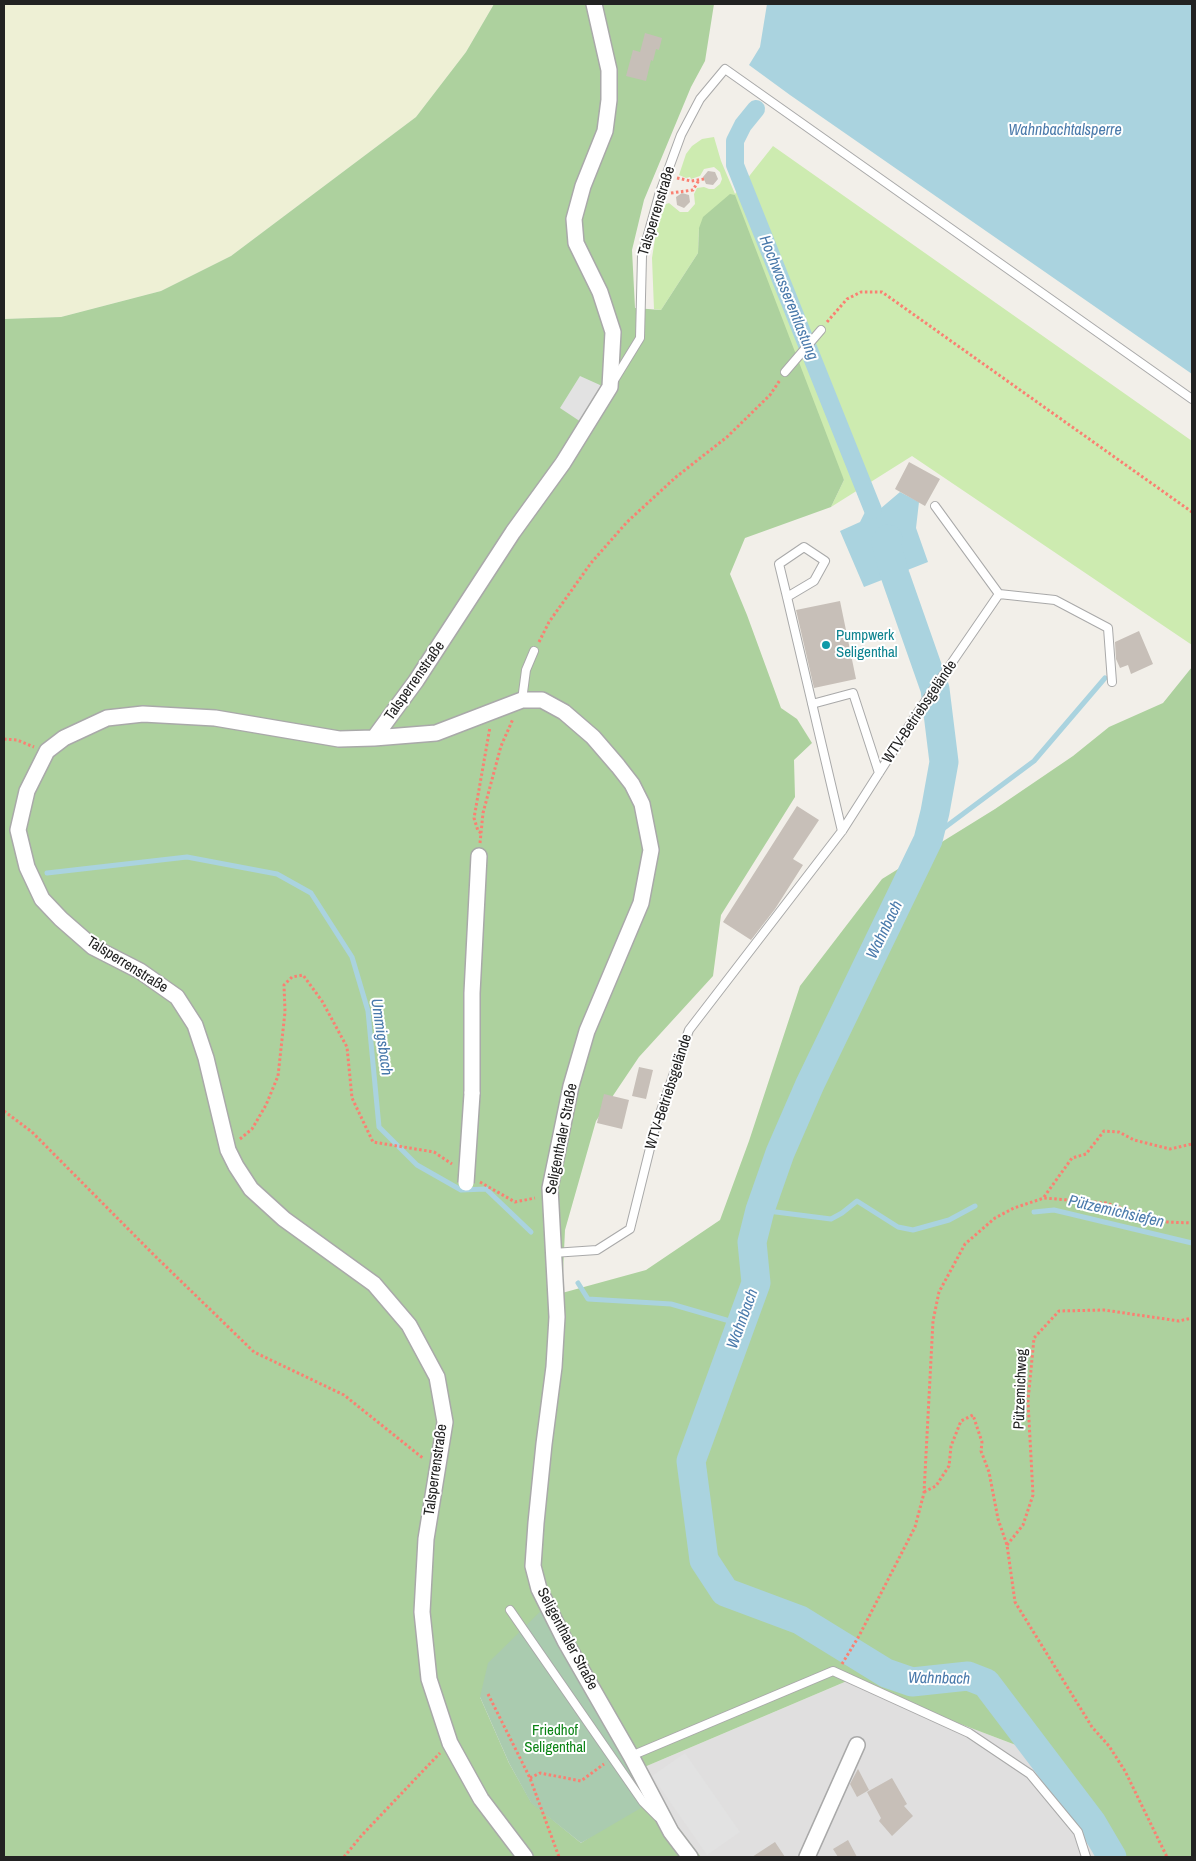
<!DOCTYPE html>
<meta charset="utf-8">
<style>
body{margin:0}
#map{position:relative;width:1196px;height:1861px;overflow:hidden;background:#f2efe9;font-family:"Archivo Narrow",sans-serif}
canvas{display:block}
.frame{position:absolute;inset:0;border:5px solid #222;pointer-events:none}
</style>
<div id="map">
<canvas width="1196" height="1861"></canvas>
<div class="frame"></div>
</div>
<script>
const c = document.querySelector('canvas').getContext('2d');
c.lineJoin = 'round';
function fillPath(path, color) { c.fillStyle = color; c.fill(path, 'evenodd'); }
const poly = rows => new Path2D(rows.map(r => 'M' + r).join(''));
function trace(path, color, width, dash) { c.strokeStyle = color; c.lineWidth = width; c.lineCap = dash ? 'butt' : 'round'; c.setLineDash(dash || []); c.stroke(path); }
function label(font, color, halo, rows, align = 'center') {
  c.font = font + ' "Archivo Narrow",sans-serif'; c.lineWidth = 4; c.setLineDash([]); c.textBaseline = 'middle'; c.strokeStyle = halo; c.fillStyle = color; for (const [text, x, y, turn = 0] of rows) {
    c.save(); c.translate(x, y); c.rotate((+turn || 0) * Math.PI / 180); c.textAlign = isNaN(turn) ? turn : align; if (halo) c.strokeText(text, 0, 0); c.fillText(text, 0, 0); c.restore();
  }
}
fillPath(poly([
 [847,1681,1021,1747,1107,1850,1111,1857,701,1857,675,1823,649,1797,635,1771]
]), '#e0dfdf');
fillPath(poly([
 [4,4,494,4,466,52,416,117,231,256,161,291,61,317,4,319]
]), '#eef0d5');
fillPath(poly([
 [714,137,721,161,735,194,773,146,1192,441,1192,645,912,456,831,507,844,480,699,228,698,253,661,310,654,309,652,258,657,226,666,204,669,203,680,212,688,212,695,204,694,194,697,188,704,187,709,189,714,189,720,184,722,179,720,172,714,167,704,169,700,176,691,179,690,177,686,178,679,175,686,154,692,146,702,139]
]), '#cdebb0');
fillPath(poly([
 [494,4,714,4,705,61,691,87,644,200,632,250,635,308,661,310,698,253,699,228,703,217,730,194,735,195,844,480,831,507,745,538,730,574,747,615,781,708,797,719,812,743,794,760,795,797,721,915,713,976,639,1057,596,1121,565,1230,562,1293,646,1270,720,1220,749,1141,800,986,882,879,995,809,1073,756,1109,727,1163,703,1192,667,1192,1857,1111,1857,1107,1850,1021,1747,847,1681,635,1771,480,1697,509,1763,531,1802,581,1843,649,1797,675,1823,701,1857,4,1857,4,319,61,317,161,291,231,256,416,117,466,52]
]), '#add19e');
fillPath(poly([
 [547,1605,649,1797,641,1808,581,1843,531,1803,509,1763,480,1697,488,1663]
]), '#aacbaf');
fillPath(poly([
 [580,376,600,385,607,391,584,424,560,408],
 [685,1753,740,1832,707,1855,652,1776]
]), '#e2e2e2');
fillPath(poly([
 [767,4,1192,4,1192,374,790,95,749,65,760,47],
 [870,487,880,509,900,492,919,502,916,528,928,562,864,587,840,531,860,522,865,512,857,493]
]), '#aad3df');
trace(poly([
 [928,840,1034,761,1105,678],
 [47,873,187,857,277,874,311,893,352,957,368,1011,379,1127,417,1165,461,1190,486,1189,531,1232],
 [760,1210,831,1219,842,1213,857,1201,898,1227,913,1230,949,1220,975,1206],
 [1034,1212,1054,1210,1192,1243],
 [578,1283,588,1299,671,1304,740,1324]
]), '#aad3df', 5);
trace(poly([
 [756,109,743,125,735,141,735,165,873,510]
]), '#aad3df', 18);
trace(poly([
 [888,539,886,543,895,575,935,689,944,762,935,812,928,840,810,1084,780,1153,760,1210,752,1242,756,1283,691,1461,704,1560,725,1592,800,1620,886,1673,912,1682,968,1676,986,1683,1092,1823,1112,1857]
]), '#aad3df', 29);
fillPath(poly([
 [645,33,662,38,659,50,656,49,653,61,651,60,646,81,626,76,633,50,640,52],
 [708,171,715,172,718,179,713,185,706,184,703,177],
 [682,193,689,195,690,202,684,208,677,205,676,197],
 [909,462,940,479,925,506,895,489],
 [840,601,856,679,814,688,796,610],
 [1139,631,1153,664,1131,674,1128,665,1120,668,1116,659,1115,642],
 [797,806,819,820,793,859,803,865,775,909,751,940,723,922],
 [639,1067,653,1070,646,1099,632,1096],
 [604,1094,629,1100,622,1129,597,1123],
 [858,1769,869,1790,857,1797,850,1784],
 [892,1778,907,1804,904,1806,913,1816,892,1836,879,1821,881,1818,867,1792],
 [848,1840,857,1857,838,1857,833,1849],
 [775,1842,785,1857,752,1857]
]), '#c7bfb8');
const lane = poly([
 [785,372,821,330],
 [613,382,640,338,642,256,659,195,681,135,700,99,725,69,1192,399],
 [935,506,999,594,1055,600,1108,628,1112,682],
 [787,597,814,581,825,561,804,547,779,564,787,597,842,831],
 [522,700,526,670,534,651],
 [812,704,853,693,879,773],
 [553,1253,597,1250,630,1229,655,1128,689,1030,842,831,918,712,999,594],
 [510,1610,643,1802,658,1817],
 [631,1756,833,1671,969,1733,1030,1774,1078,1832,1086,1857]
]);
const street = poly([
 [374,738,416,681,513,532,563,463,610,387,613,332,600,292,576,243,574,219,583,186,605,131,609,100,609,70,594,4],
 [472,1094,472,993,479,856],
 [525,1857,481,1799,450,1743,429,1679,422,1612,426,1539,445,1422,437,1377,409,1325,374,1284,284,1219,251,1189,236,1166,228,1150,206,1058,195,1025,177,997,140,971,93,947,61,919,42,899,27,867,18,830,27,791,47,751,64,738,107,718,143,714,215,718,339,739,374,738,436,733,522,700,542,700,564,712,593,737,618,766,632,784,642,804,651,850,641,903,587,1031,571,1086,550,1188,557,1317,554,1367,544,1444,536,1523,533,1566,539,1589,565,1641,631,1756,671,1832,690,1857],
 [807,1857,857,1745]
]);
trace(lane, '#a9a9a9', 10);
trace(street, '#a9a9a9', 18);
trace(poly([
 [677,178,691,181,704,179],
 [671,193,693,190,699,180],
 [827,322,847,299,861,292,882,292,1192,512],
 [539,642,549,622,591,563,627,522,676,477,727,437,770,395,780,380],
 [4,739,17,740,34,747],
 [481,833,478,831,474,818,490,727],
 [480,843,483,813,501,746,513,719],
 [4,1111,32,1132,154,1255,254,1352,344,1395,424,1459],
 [240,1139,252,1129,266,1105,278,1076,285,1012,284,985,292,977,303,975,322,1001,347,1047,352,1098,373,1142,434,1152,452,1164],
 [480,1182,515,1202,535,1198],
 [1044,1197,1072,1158,1086,1154,1104,1131,1119,1132,1134,1140,1170,1149,1192,1144],
 [924,1492,936,1486,949,1466,951,1446,961,1421,973,1415,982,1442,981,1451,989,1472,998,1519,1007,1545,1015,1602,1092,1727,1109,1746,1125,1771,1167,1857],
 [1007,1545,1023,1525,1033,1495,1028,1401,1034,1338,1059,1311,1104,1310,1179,1321,1192,1318],
 [842,1664,859,1636,915,1527,924,1493,933,1321,939,1292,965,1244,995,1218,1014,1208,1044,1198,1106,1203,1166,1222,1192,1223],
 [488,1694,530,1778,559,1857],
 [530,1778,540,1773,581,1781,604,1764],
 [344,1857,362,1835,440,1753]
]), '#fa8072', 3, [2.5, 2.5]);
trace(lane, '#fff', 8);
trace(street, '#fff', 15);
const streetBridge = poly([
 [466,1183,472,1094]
]);
trace(streetBridge, '#a9a9a9', 18, []);
trace(streetBridge, '#fff', 15);
for (const [x, y, r, color] of [
 [826,645,5,"#0f9aa8"]
]) { const dot = new Path2D(); dot.arc(x, y, r, 0, 2 * Math.PI); c.fillStyle = color; c.fill(dot); trace(dot, '#fff', 2); }
label('15px', '#222', '#fff', [
 ["Talsperrenstraße",657,211,-73],
 ["Talsperrenstraße",415,681,-55],
 ["WTV-Betriebsgelände",920,712,-56],
 ["Talsperrenstraße",127,965,32],
 ["WTV-Betriebsgelände",669,1092,-72],
 ["Seligenthaler Straße",562,1139,-79],
 ["Pützemichweg",1021,1389,-88],
 ["Talsperrenstraße",436,1470,-82],
 ["Seligenthaler Straße",567,1639,62]
]);
label('15px', '#0d838f', '#fff', [
 ["Pumpwerk",836,636],
 ["Seligenthal",836,653]
], 'left');
label('15px', '#0c8416', '#fff', [
 ["Friedhof",555,1731],
 ["Seligenthal",555,1748]
]);
label('italic 16px', '#4a7aab', '#fff', [
 ["Wahnbachtalsperre",1065,131],
 ["Hochwasserentlastung",788,298,68],
 ["Wahnbach",885,930,-64],
 ["Ummigsbach",381,1037,82],
 ["Pützemichsiefen",1116,1212,13],
 ["Wahnbach",743,1319,-70],
 ["Wahnbach",939,1679,1]
]);
</script>
